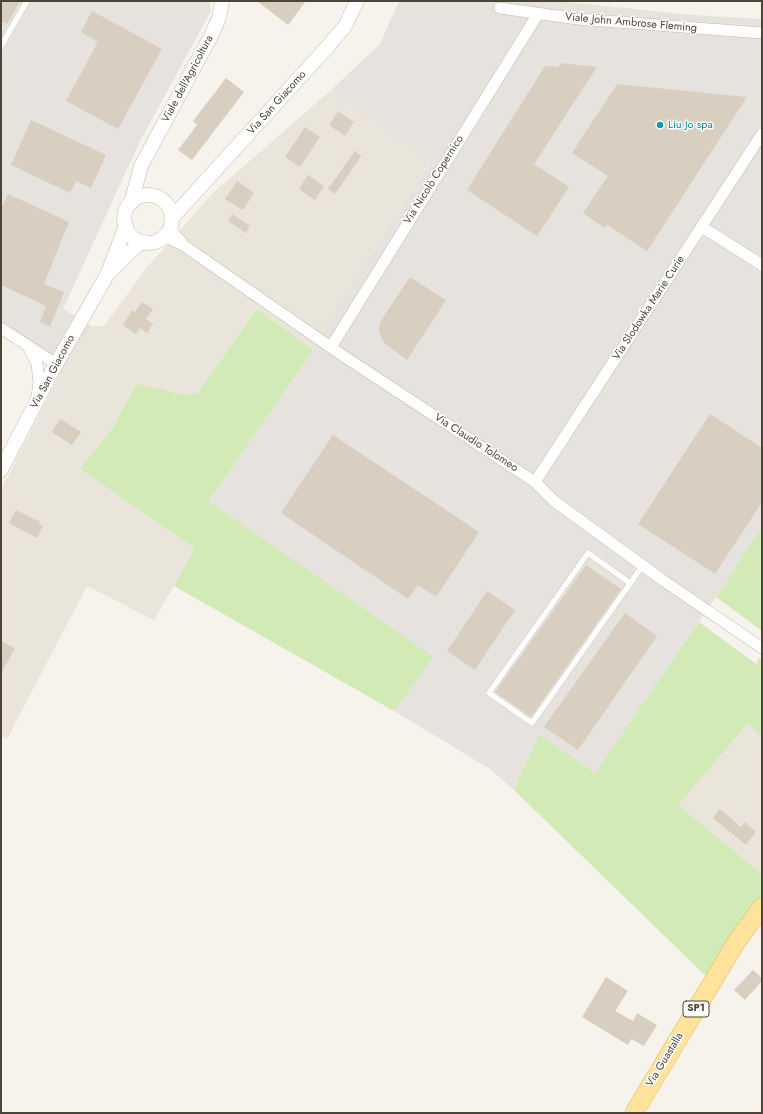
<!DOCTYPE html>
<meta charset="utf-8">
<style>
body{margin:0}
#map{position:relative;width:763px;height:1114px;overflow:hidden;background:#f6f3ec;font-family:Jost,sans-serif}
canvas{display:block}
.frame{position:absolute;inset:0;border:2px solid #4b4439;pointer-events:none}
</style>
<div id="map">
<canvas width="763" height="1114"></canvas>
<div class="frame"></div>
</div>
<script>
const c = document.querySelector('canvas').getContext('2d');
c.lineJoin = 'round';
function fillPath(path, color) { c.fillStyle = color; c.fill(path, 'evenodd'); }
const poly = rows => new Path2D(rows.map(r => 'M' + r).join(''));
function trace(path, color, width, dash) { c.strokeStyle = color; c.lineWidth = width; c.lineCap = dash ? 'butt' : 'round'; c.setLineDash(dash || []); c.stroke(path); }
function label(font, color, halo, rows, align = 'center') {
  c.font = font + ' Jost,sans-serif'; c.lineWidth = 3; c.setLineDash([]); c.textBaseline = 'middle'; c.strokeStyle = halo; c.fillStyle = color; for (const [text, x, y, turn = 0] of rows) {
    c.save(); c.translate(x, y); c.rotate((+turn || 0) * Math.PI / 180); c.textAlign = isNaN(turn) ? turn : align; if (halo) c.strokeText(text, 0, 0); c.fillText(text, 0, 0); c.restore();
  }
}
fillPath(poly([
 [330,91,430,161,331,315,313,350,257,309,197,394,181,394,137,385,113,427,80,469,196,548,154,620,87,586,7,739,1,736,1,490,61,372,92,326,104,326,148,266,215,191],
 [748,722,762,738,762,874,677,805]
]), '#eae5da');
fillPath(poly([
 [1,1,210,1,211,11,140,141,63,309,92,326,61,372,1,336],
 [399,1,556,1,693,15,762,19,762,527,699,622,595,773,539,734,514,790,490,769,394,711,432,657,209,501,313,350,331,315,430,162,330,91,380,44]
]), '#e6e2dd');
fillPath(poly([
 [257,309,313,350,209,501,433,657,394,711,174,586,195,548,80,469,113,427,137,384,181,394,197,394],
 [762,527,762,631,716,597],
 [699,622,756,664,759,658,762,660,762,738,748,723,678,805,762,874,762,902,711,981,514,790,539,734,595,773]
]), '#d2eab5');
fillPath(poly([
 [1,1,20,1,7,24,1,21],
 [257,1,306,1,288,25],
 [92,11,162,49,118,129,66,101,98,42,81,32],
 [560,63,597,67,534,164,569,187,537,236,467,190,545,66,559,67],
 [226,78,244,92,192,160,178,150,197,125,193,121],
 [617,84,747,97,647,251,607,225,605,228,583,213,608,176,572,153],
 [338,111,354,122,345,136,329,125],
 [31,120,106,155,91,188,76,181,70,193,11,165],
 [305,127,320,137,300,167,285,157],
 [355,151,361,156,335,194,328,189],
 [308,175,324,186,315,200,299,189],
 [237,181,254,193,243,210,225,199],
 [8,194,69,222,44,284,64,292,50,327,40,322,46,306,1,285,1,209],
 [232,214,250,226,246,233,228,221],
 [410,277,446,300,407,360,384,343,379,332,380,322],
 [142,302,153,309,146,319,153,324,147,333,140,328,136,334,123,325,132,310,135,312],
 [710,414,762,448,762,502,715,574,638,524],
 [60,419,81,432,72,445,52,432],
 [333,435,479,532,436,597,418,585,408,599,281,513],
 [16,510,40,522,39,524,43,526,37,538,9,523],
 [586,565,621,589,531,717,495,692],
 [487,591,515,610,475,670,447,651],
 [625,613,657,636,578,750,544,727],
 [1,641,15,648,1,673],
 [720,809,741,827,745,822,756,832,746,845,713,818],
 [753,970,762,978,762,981,745,1000,734,990],
 [606,977,628,991,615,1011,633,1021,637,1013,657,1025,644,1046,631,1039,628,1045,582,1017]
]), '#d8cfc1');
const service = poly([
 [1,46,27,1],
 [630,583,588,553,489,693,532,723,643,565]
]);
const minor = poly([
 [500,8,578,19,762,33],
 [171,224,172,231,182,243],
 [702,227,762,265],
 [164,236,183,245,342,355,535,482,554,501,664,581,762,648],
 [1,328,56,364],
 [28,346,37,364,39,382,37,397],
 [331,347,538,14],
 [535,482,762,134]
]);
const tertiary = poly([
 '124 219a24 24 0 1 1 48 0a24 24 0 1 1-48 0Z',
 [131,203,141,166,211,36,219,18,222,1],
 [171,219,330,44,345,26,357,1],
 [111,271,136,246,144,242],
 [1,470,56,364,107,275,126,226]
]);
const primary = poly([
 [634,1113,737,941,762,907]
]);
trace(service, '#c2bbae', 6);
trace(minor, '#c2bbae', 12);
trace(tertiary, '#c2bbae', 15);
trace(primary, '#e6c16a', 19);
trace(service, '#fff', 5.5);
trace(minor, '#fff', 11);
trace(tertiary, '#fff', 14);
trace(primary, '#ffe39c', 18);
for (const [x, y, r, color] of [
 [660,125,4,"#0f9aa8"]
]) { const dot = new Path2D(); dot.arc(x, y, r, 0, 2 * Math.PI); c.fillStyle = color; c.fill(dot); trace(dot, '#fff', 1.5); }
for (const [x, y, w] of [
 [696,1009,26]
]) { const box = new Path2D(); box.roundRect(x - w / 2, y - 8, w, 16, 3); c.fillStyle = '#fff'; c.fill(box); trace(box, '#4b4439', 1); }
label('bold 10px', '#4b4439', null, [
 ["SP1",696,1009]
]);
label('11px', '#4b4439', '#fff', [
 ["Viale John Ambrose Fleming",631,23,5],
 ["Viale dell'Agricoltura",188,79,-62],
 ["Via San Giacomo",277,103,-48],
 ["Via Nicolò Copernico",434,180,-58],
 ["Via Slodowka Marie Curie",649,308,-57],
 ["Via San Giacomo",53,372,-62],
 ["Via Claudio Tolomeo",476,443,33],
 ["Via Guastalla",665,1060,-59]
]);
label('11px', '#0d838f', '#fff', [
 ["Liu Jo spa",668,125]
], 'left');
</script>
